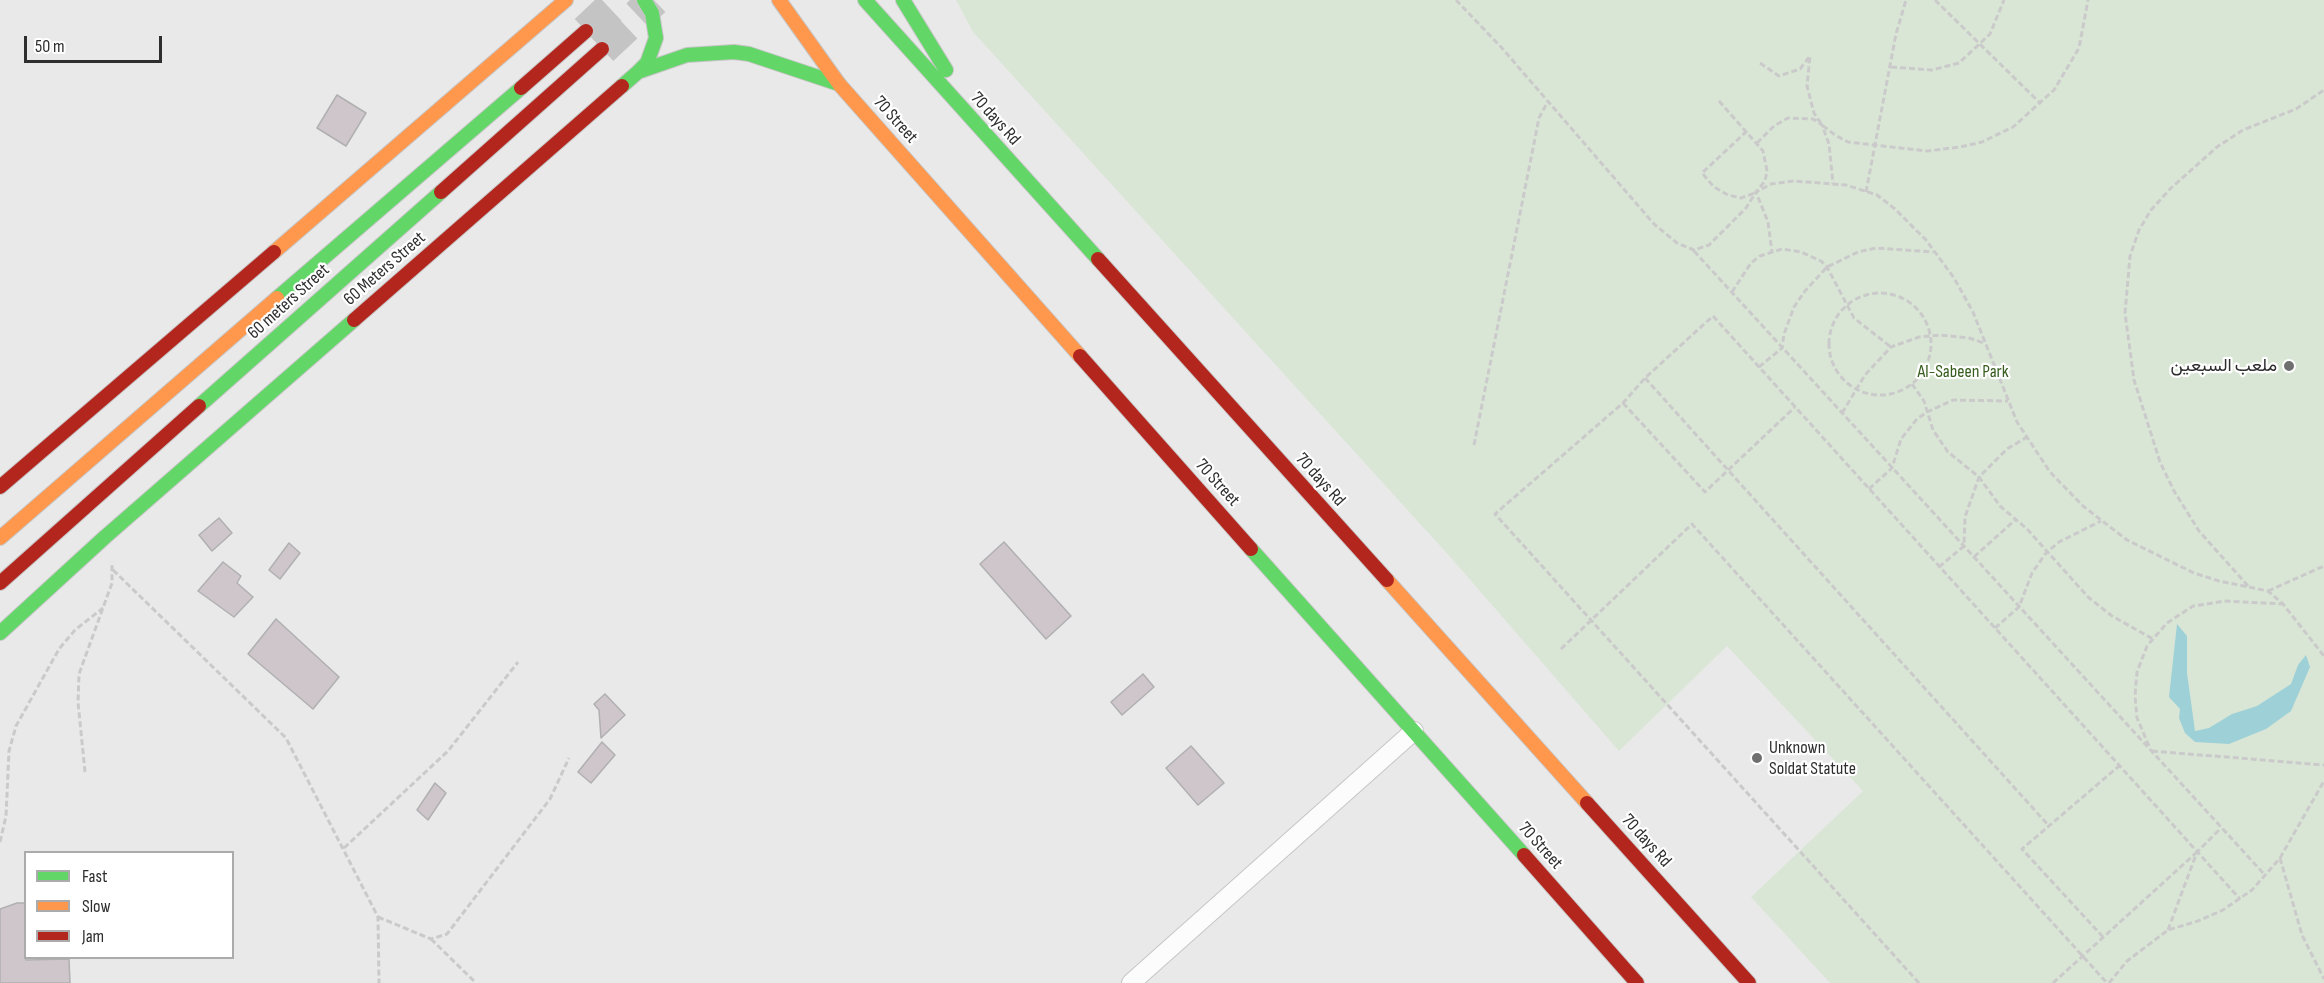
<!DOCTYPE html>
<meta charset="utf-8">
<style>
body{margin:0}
#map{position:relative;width:2324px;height:983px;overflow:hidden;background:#e9e9ea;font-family:"Sofia Sans Condensed",sans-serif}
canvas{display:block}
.legend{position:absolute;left:24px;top:851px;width:210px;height:108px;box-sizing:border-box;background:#fff;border:2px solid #ababac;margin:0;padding:8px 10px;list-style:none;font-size:18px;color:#2e2e2f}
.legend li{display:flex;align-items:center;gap:12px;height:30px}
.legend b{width:30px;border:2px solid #ababac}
.scale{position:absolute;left:24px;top:36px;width:138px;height:27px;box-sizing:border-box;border:3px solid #2e2e2f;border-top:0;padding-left:8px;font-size:18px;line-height:21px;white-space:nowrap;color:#2e2e2f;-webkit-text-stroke:4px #fff;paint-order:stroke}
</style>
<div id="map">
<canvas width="2324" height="983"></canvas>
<ul class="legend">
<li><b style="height:8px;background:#63d668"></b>Fast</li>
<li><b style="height:8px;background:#ff974d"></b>Slow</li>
<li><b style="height:8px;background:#b3261e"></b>Jam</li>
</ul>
<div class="scale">50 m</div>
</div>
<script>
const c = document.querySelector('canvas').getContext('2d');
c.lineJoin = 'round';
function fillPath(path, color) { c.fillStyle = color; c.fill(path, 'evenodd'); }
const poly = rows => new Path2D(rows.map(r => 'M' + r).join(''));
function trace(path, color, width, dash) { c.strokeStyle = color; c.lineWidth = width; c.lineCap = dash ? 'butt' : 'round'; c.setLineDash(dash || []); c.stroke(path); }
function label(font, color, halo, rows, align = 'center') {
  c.font = font + ' "Sofia Sans Condensed",Vazirmatn,sans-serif'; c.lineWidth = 4.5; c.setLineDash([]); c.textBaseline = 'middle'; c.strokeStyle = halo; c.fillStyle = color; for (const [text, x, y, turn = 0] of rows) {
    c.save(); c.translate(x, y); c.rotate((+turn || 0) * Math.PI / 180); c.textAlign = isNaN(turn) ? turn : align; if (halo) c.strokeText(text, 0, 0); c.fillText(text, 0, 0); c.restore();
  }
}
fillPath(poly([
 [956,0,2324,0,2324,983,1830,983,1751,897,1863,791,1727,646,1619,751,1452,559,973,32]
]), '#dae6d5');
fillPath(poly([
 [2177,624,2187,636,2187,673,2195,731,2209,728,2232,714,2257,706,2291,684,2298,665,2306,655,2310,667,2291,711,2266,729,2229,744,2195,742,2185,733,2179,718,2180,709,2169,697]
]), '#9ed0d8');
const building = poly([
 [337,95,366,113,346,146,317,128,337,95],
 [219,518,232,533,212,551,199,535,219,518],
 [1004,542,1071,616,1046,639,980,564,1004,542],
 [289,543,300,553,280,579,269,570,289,543],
 [223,562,241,576,237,583,253,597,234,617,198,591,223,562],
 [276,619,339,677,313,709,248,654,276,619],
 [1143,674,1154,687,1122,715,1111,702,1143,674],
 [605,694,625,715,601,738,599,710,594,704,605,694],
 [602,742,615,755,591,783,578,772,602,742],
 [1191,746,1224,783,1198,805,1166,768,1191,746],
 [435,783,446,793,428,820,417,810,435,783],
 [17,903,26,903,26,960,69,959,70,983,0,983,0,909,17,903]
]);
fillPath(building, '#cfc6cc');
trace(building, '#b0b0b1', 1.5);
trace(poly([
 [586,31,619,0],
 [602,49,654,0]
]), '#c4c4c5', 33, [33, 16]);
const street = poly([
 [1131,983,1414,731]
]);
const fast = poly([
 [865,0,1098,259],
 [903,0,946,70],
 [638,72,647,63,656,38,652,13,644,0],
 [622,86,638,72,687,55,734,52,749,54,839,84],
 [277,298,521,88],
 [199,406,441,192],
 [1251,549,1524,855],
 [0,633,105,537,354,320]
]);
const slow = poly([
 [779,0,839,84,1080,356],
 [274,252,566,0],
 [0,538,277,298],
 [1387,580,1587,803]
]);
const jam = poly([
 [521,88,586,31],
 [441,192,602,49],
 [1098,259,1387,580],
 [354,320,622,86],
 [1080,356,1251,549],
 [0,487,274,252],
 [0,583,199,406],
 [1587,803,1749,983],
 [1524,855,1637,983]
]);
trace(street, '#c6c6c6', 20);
trace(fast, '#c6c6c6', 16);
trace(slow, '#c6c6c6', 16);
trace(jam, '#c6c6c6', 16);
trace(poly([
 [1456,0,1501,47,1654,224,1677,243,1694,250,1709,245,1746,208,1756,192,1771,184,1794,181,1846,185,1877,195,1895,209,1926,240,1954,278,1973,312,2017,422,2050,472,2083,506,2127,540,2194,573,2219,581,2268,591,2283,604,2324,656],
 [1935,0,2041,104],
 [1760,63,1779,76,1800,69,1810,56,1807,86,1814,113,1822,125,1835,135,1848,142,1927,151,1960,147,1982,142,2013,127,2054,90,2079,48,2088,0],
 [1891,67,1932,70,1959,63,1990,34,2004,0],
 [1719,101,1763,151,1767,171,1765,181,1756,192,1768,222,1772,252],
 [1747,131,1702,173,1714,187,1728,195,1741,198,1755,193],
 [1757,143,1774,126,1788,118,1813,119,1822,125,1829,144,1833,184],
 [1866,192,1896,34,1906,0],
 [1694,251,2264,874],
 [1732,292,1751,263,1760,256,1782,249,1801,252,1821,261,1827,267,1854,318,1891,347],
 '1829 344a51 51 0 1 1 102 0a51 51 0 1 1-102 0Z',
 [1759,367,1782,348,1784,334,1794,307,1805,291,1827,267,1858,252,1876,248,1933,252],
 [1645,378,2049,826],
 [1912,384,1924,401,1933,430,1948,452,1979,477,2000,506,2027,529,2088,597,2112,616,2153,639],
 [1623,403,1705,492,1795,407],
 [1842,413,1865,375,1891,347,1919,337,1940,335,1969,338,1984,343],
 [1474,445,1539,118,1548,101],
 [1869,489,1892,468,1901,439,1917,419,1927,412,1953,400,2008,401],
 [1974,557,2015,520],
 [1939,567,1964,546,1965,517,1979,477,2007,449,2027,437],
 [113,570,286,738,378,917,379,983],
 [2248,586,2199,531,2174,491,2160,462,2134,380,2125,313,2130,256,2139,230,2151,210,2171,188,2217,147,2243,130,2296,109,2324,90],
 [2268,591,2324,566],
 [1995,628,2019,607,2032,573,2046,553,2059,542,2101,521],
 [1561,649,1692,524,2107,983],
 [2149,746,2137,718,2135,696,2137,672,2147,646,2167,623,2193,606,2207,604,2224,601,2283,604],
 [2152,751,2324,765],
 [85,772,78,702,79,674,112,583,112,562],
 [0,842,6,816,9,751,16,726,59,649,75,630,103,608],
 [344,848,448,751,518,662],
 [2280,858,2302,935,2324,979],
 [378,917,431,939,447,934,550,799,569,758],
 [2168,930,2197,852,2221,828],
 [2103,937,2022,849,2119,766],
 [431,939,476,983],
 [1919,983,1495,514,1623,403,1645,378,1713,316,2240,899],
 [2053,983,2197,852],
 [2109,983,2127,961,2168,930,2198,921,2223,910,2252,890,2280,858,2324,781]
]), '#cacacb', 3, [6, 3]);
trace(street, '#fcfcfc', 18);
trace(fast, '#63d668', 14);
trace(slow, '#ff974d', 14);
trace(jam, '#b3261e', 14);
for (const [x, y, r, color] of [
 [2289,366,6,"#6f6f70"],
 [1757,758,6,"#6f6f70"]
]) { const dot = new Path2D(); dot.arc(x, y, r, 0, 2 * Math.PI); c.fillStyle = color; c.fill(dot); trace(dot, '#fff', 2); }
label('18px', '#2e2e2f', '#fff', [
 ["70 days Rd",995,119,48],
 ["70 Street",895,120,48],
 ["60 Meters Street",385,269,-41],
 ["60 meters Street",289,302,-42],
 ["70 days Rd",1320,480,48],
 ["70 Street",1217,483,48],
 ["70 days Rd",1646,841,48],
 ["70 Street",1540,846,48]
]);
label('18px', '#2e2e2f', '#fff', [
 ["ملعب السبعين",2277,366],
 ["Unknown",1769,748,"left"],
 ["Soldat Statute",1769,769,"left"]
], 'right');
label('18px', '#365d1d', '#fff', [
 ["Al-Sabeen Park",1963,372]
]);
</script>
